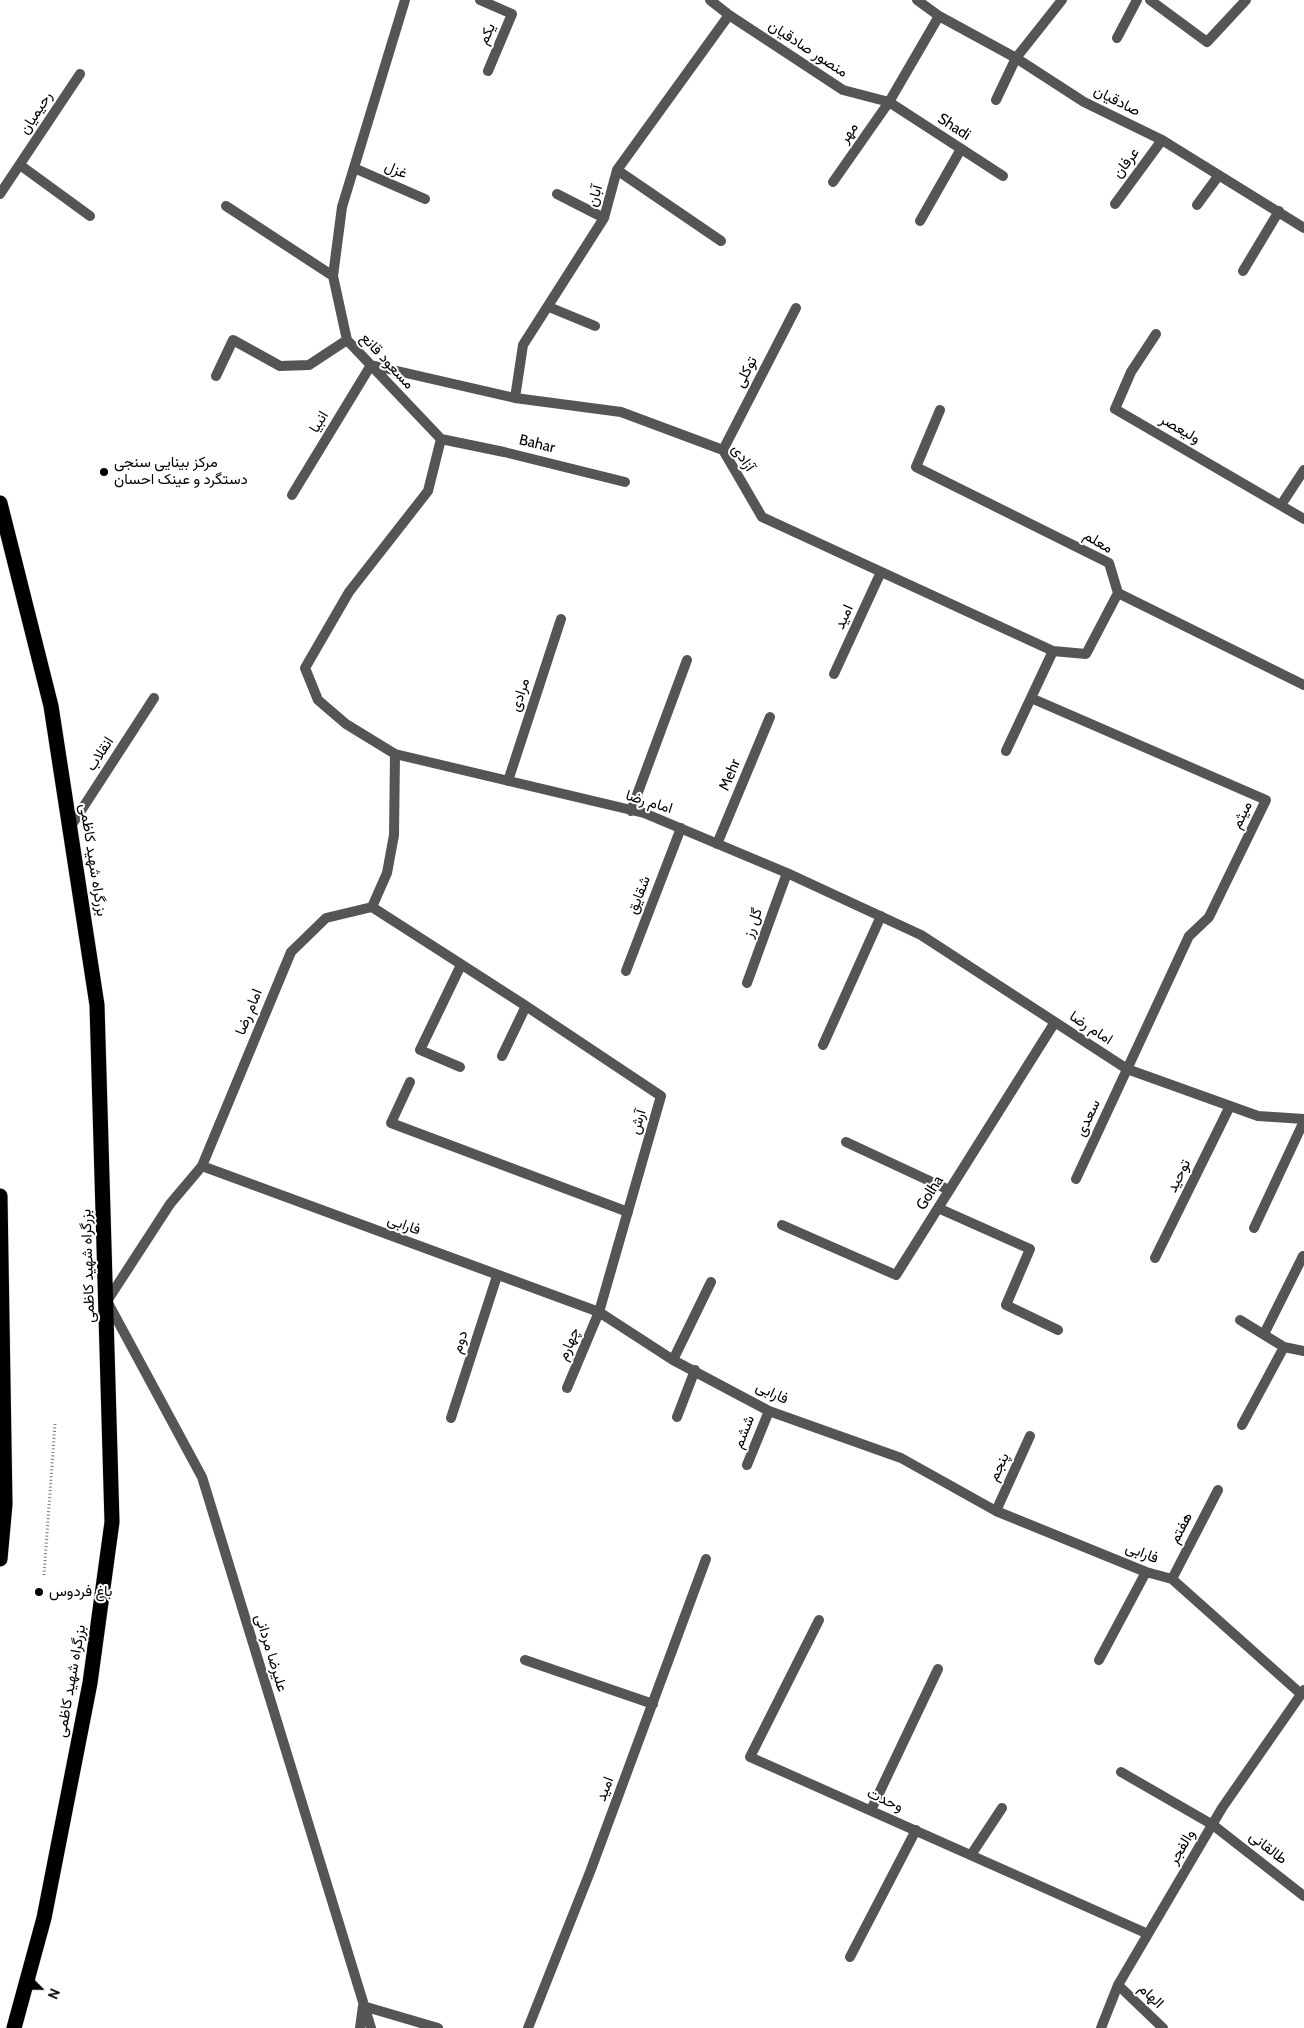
<!DOCTYPE html>
<meta charset="utf-8">
<style>
body{margin:0}
#map{position:relative;width:1304px;height:2028px;overflow:hidden;background:#fff;font-family:Cabin,sans-serif}
canvas{display:block}
.north{position:absolute;left:15px;top:1963px;width:50px;height:50px;-webkit-text-stroke:4px #fff;paint-order:stroke;rotate:113deg;font-size:14px;font-weight:700;line-height:20px;text-align:center;color:#000}
.north::after{content:'';display:block;margin:auto;width:18px;height:22px;background:#000;clip-path:polygon(50% 0,100% 100%,50% 72%,0 100%)}
</style>
<div id="map">
<canvas width="1304" height="2028"></canvas>
<div class="north">N</div>
</div>
<script>
const c = document.querySelector('canvas').getContext('2d');
c.lineJoin = 'round';
const poly = rows => new Path2D(rows.map(r => 'M' + r).join(''));
function trace(path, color, width, dash) { c.strokeStyle = color; c.lineWidth = width; c.lineCap = dash ? 'butt' : 'round'; c.setLineDash(dash || []); c.stroke(path); }
function label(font, color, halo, rows, align = 'center') {
  c.font = font + ' Cabin,Vazirmatn,sans-serif'; c.lineWidth = 4; c.setLineDash([]); c.textBaseline = 'middle'; c.strokeStyle = halo; c.fillStyle = color; for (const [text, x, y, turn = 0] of rows) {
    c.save(); c.translate(x, y); c.rotate((+turn || 0) * Math.PI / 180); c.textAlign = isNaN(turn) ? turn : align; if (halo) c.strokeText(text, 0, 0); c.fillText(text, 0, 0); c.restore();
  }
}
const highway = poly([
 [0,503,51,706,97,1005,112,1522,90,1683,44,1918,14,2028],
 [0,1196,5,1504,0,1559]
]);
trace(highway, '#dbdbdb', 16);
trace(poly([
 [44,1575,55,1424]
]), '#777', 3, [1, 2.5]);
trace(poly([
 [480,0,512,14,488,71],
 [710,0,729,15,843,90,889,102,1003,176],
 [917,0,939,16,1016,58,1084,102,1162,140,1304,228],
 [1150,0,1207,42,1246,0],
 [1117,38,1137,0],
 [996,100,1016,58,1062,0],
 [20,165,90,216],
 [354,168,425,199],
 [617,170,721,241],
 [833,182,889,102,939,16],
 [0,194,80,74],
 [557,194,604,218],
 [1115,204,1162,140],
 [1197,205,1219,175],
 [226,206,333,276],
 [920,221,961,149],
 [1243,271,1279,211],
 [549,307,595,326],
 [1156,334,1131,372,1115,409,1304,519],
 [216,376,233,340,280,366,309,365,347,340],
 [515,398,523,345,604,218,617,170,729,15],
 [940,410,916,467,1109,563,1118,593,1304,685],
 [441,439,504,452,625,482],
 [723,450,796,308],
 [292,495,371,365,515,398,621,412,723,450,762,517,1053,651],
 [1281,505,1304,470],
 [834,674,881,572],
 [1031,698,1266,800,1209,917,1189,936,1076,1179],
 [1006,751,1053,651,1086,654,1118,593],
 [395,754,644,813,787,873,921,935,1127,1069,1258,1116,1304,1119],
 [508,781,561,619],
 [631,811,687,660],
 [71,826,154,698],
 [717,844,770,717],
 [372,907,526,1006,661,1096,599,1312,567,1388],
 [626,971,681,828],
 [747,983,787,873],
 [823,1045,881,916],
 [502,1056,526,1006],
 [460,1067,420,1050,461,965],
 [410,1082,391,1123,628,1212],
 [846,1142,949,1190],
 [202,1166,599,1312,673,1360,769,1411,901,1458,996,1511,1146,1572,1172,1579,1301,1694],
 [938,1208,1030,1249,1006,1305,1058,1330],
 [782,1225,896,1275,1055,1022],
 [1254,1228,1304,1121],
 [1155,1258,1230,1106],
 [1240,1320,1284,1347,1304,1351],
 [1264,1334,1303,1256],
 [673,1360,711,1282],
 [677,1417,695,1370],
 [451,1418,497,1276],
 [1242,1425,1284,1347],
 [747,1465,769,1411],
 [996,1511,1030,1436],
 [1172,1579,1218,1490],
 [819,1620,750,1757,1148,1934],
 [525,1660,653,1704],
 [1099,1660,1146,1572],
 [1121,1772,1213,1825,1304,1896],
 [871,1810,938,1669],
 [971,1855,1002,1808],
 [850,1957,916,1830],
 [1118,1985,1163,2028],
 [360,2028,363,2006,438,2028],
 [371,2028,202,1477,107,1301,170,1204,202,1166,291,952,326,918,372,907,387,873,394,835,395,754,346,724,318,700,305,668,349,592,428,491,441,439,347,340,333,276,342,207,405,0],
 [528,2028,590,1872,706,1559],
 [1101,2028,1118,1985,1222,1808,1304,1690]
]), '#555', 10);
trace(highway, '#000', 15);
for (const [x, y, r, color] of [
 [104,472,5,"#000"],
 [39,1592,5,"#000"]
]) { const dot = new Path2D(); dot.arc(x, y, r, 0, 2 * Math.PI); c.fillStyle = color; c.fill(dot); trace(dot, '#fff', 2); }
label('15px', '#000', '#fff', [
 ["یکم",487,34,-67],
 ["منصور صادقیان",808,49,33],
 ["صادقیان",1117,101,27],
 ["رحیمیان",36,113,-57],
 ["Shadi",954,127,33],
 ["مهر",849,133,-55],
 ["عرفان",1126,163,-53],
 ["غزل",396,170,23],
 ["آبان",595,196,-74],
 ["مسعود قانع",387,361,47],
 ["توکلی",746,372,-63],
 ["انبیا",319,422,-59],
 ["ولیعصر",1180,429,30],
 ["Bahar",537,444,14],
 ["آزادی",743,458,56],
 ["معلم",1098,542,30],
 ["امید",844,617,-66],
 ["مرادی",520,695,-72],
 ["انقلاب",100,754,-57],
 ["Mehr",730,775,-67],
 ["امام رضا",649,802,17],
 ["میثم",1242,815,-64],
 ["بزرگراه شهید کاظمی",93,860,81],
 ["شقایق",639,895,-69],
 ["گل رز",753,923,-70],
 ["امام رضا",249,1012,-68],
 ["امام رضا",1091,1028,33],
 ["سعدی",1088,1118,-65],
 ["آرش",638,1122,-74],
 ["توحید",1179,1176,-64],
 ["Golha",930,1193,-58],
 ["فارابی",404,1225,20],
 ["بزرگراه شهید کاظمی",88,1266,-92],
 ["دوم",460,1342,-72],
 ["چهارم",569,1344,-67],
 ["فارابی",772,1393,25],
 ["ششم",744,1432,-68],
 ["پنجم",999,1467,-65],
 ["هفتم",1181,1528,-63],
 ["فارابی",1142,1553,21],
 ["علیرضا مردانی",271,1653,73],
 ["بزرگراه شهید کاظمی",71,1681,-80],
 ["امید",605,1789,-69],
 ["وحدت",885,1800,24],
 ["والفجر",1182,1847,-59],
 ["طالقانی",1268,1848,38],
 ["الهام",1151,1996,44]
]);
label('15px', '#000', '#fff', [
 ["مرکز بینایی سنجی",114,463],
 ["دستگرد و عینک احسان",114,480],
 ["باغ فردوس",49,1592]
], 'left');
</script>
